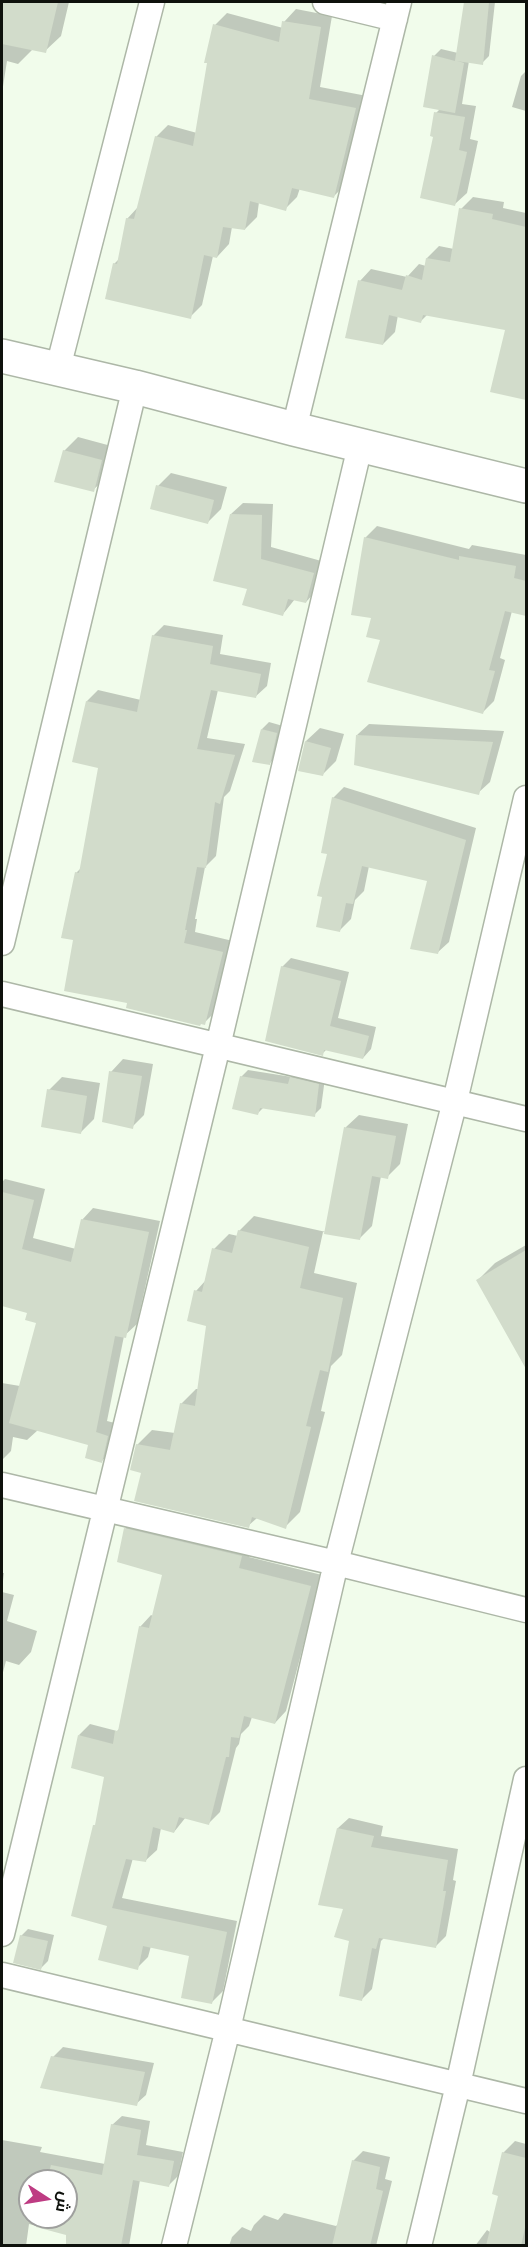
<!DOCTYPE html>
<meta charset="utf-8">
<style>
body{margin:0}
#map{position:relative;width:528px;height:2247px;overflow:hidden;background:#f1fceb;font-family:Quicksand,Cairo,sans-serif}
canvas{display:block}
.frame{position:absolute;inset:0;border:3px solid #0e110c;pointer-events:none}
.north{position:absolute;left:18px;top:2169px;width:60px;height:60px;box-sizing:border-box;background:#fff;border:2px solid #9fa09e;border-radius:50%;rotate:102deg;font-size:16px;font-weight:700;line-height:24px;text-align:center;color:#0e110c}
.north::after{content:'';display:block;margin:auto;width:21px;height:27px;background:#be3c83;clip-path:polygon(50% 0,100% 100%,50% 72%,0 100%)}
</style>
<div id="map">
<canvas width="528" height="2247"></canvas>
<div class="frame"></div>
<div class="north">ش</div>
</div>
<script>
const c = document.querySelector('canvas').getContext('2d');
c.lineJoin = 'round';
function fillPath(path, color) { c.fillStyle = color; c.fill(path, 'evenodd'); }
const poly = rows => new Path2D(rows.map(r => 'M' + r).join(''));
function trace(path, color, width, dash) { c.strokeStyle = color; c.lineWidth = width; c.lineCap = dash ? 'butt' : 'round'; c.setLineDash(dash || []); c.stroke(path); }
fillPath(poly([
 [2,2,69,2,61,36,45,51,33,49,18,64,7,61,2,93],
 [465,2,495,2,489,56,482,63,469,61,462,104,476,106,470,139,478,141,467,193,455,204,435,136,436,113,440,109,434,56,441,49,458,53],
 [296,9,332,16,320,87,367,96,345,185,333,197,300,188,297,197,285,209,259,202,257,217,245,229,232,227,229,244,217,257,213,256,202,305,190,317,114,264,120,258,127,219,138,207,156,137,168,125,197,133,215,25,227,13,283,28,284,22],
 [526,71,526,111,512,107,521,76],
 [473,197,504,202,503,208,526,213,526,399,492,391,507,329,428,314,420,322,398,315,395,332,383,344,360,281,371,269,407,277,419,264,426,266,427,258,439,246,454,249,461,209],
 [78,437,115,447,107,477,93,490,64,451],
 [171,473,227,487,221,509,208,522,158,486],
 [243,503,273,504,271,547,325,562,317,590,306,602,295,599,283,614,249,588,231,514],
 [377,526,469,549,472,545,526,555,526,614,512,611,500,658,505,660,494,701,483,712,382,639,373,617,365,538],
 [164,625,223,635,220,654,271,663,267,686,255,697,218,690,207,738,245,744,230,791,224,797,216,856,205,867,195,919,197,919,195,932,233,941,215,1012,204,1023,129,1002,74,939,76,873,82,867,100,767,87,701,98,690,141,700,153,636],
 [269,722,283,726,276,757,269,764,262,729],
 [369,724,504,731,490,782,478,793,357,735],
 [320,728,344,734,336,761,323,774,300,770,306,741],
 [344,787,476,828,449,942,437,953,429,880,369,866,364,891,355,900,351,919,340,930,329,853,333,798],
 [291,958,349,972,338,1018,376,1027,371,1049,363,1058,327,1049,322,1054,282,967],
 [123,1059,153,1064,144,1115,132,1127,111,1072],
 [248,1070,292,1077,298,1071,325,1078,321,1108,314,1115,264,1107,258,1113,241,1077],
 [62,1077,100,1083,94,1119,80,1133,49,1090],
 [359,1115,408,1124,400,1164,387,1177,381,1176,372,1226,359,1239,323,1232,314,1273,357,1283,342,1355,331,1366,321,1411,325,1412,300,1512,285,1527,257,1518,248,1526,143,1471,137,1445,152,1430,175,1433,181,1404,196,1389,199,1389,207,1325,196,1291,206,1280,214,1249,229,1234,238,1236,239,1231,254,1216,326,1232,346,1127],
 [5,1179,45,1189,33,1238,76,1249,82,1220,93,1208,160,1221,137,1324,124,1336,107,1421,119,1424,113,1449,102,1461,90,1444,38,1430,27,1440,13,1437,11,1451,2,1460,2,1383,20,1386,38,1322,29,1312,2,1305,2,1182],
 [526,1245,526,1343,517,1348,478,1280,495,1263],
 [136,1518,252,1545,249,1557,322,1575,286,1711,275,1723,252,1717,249,1726,241,1734,239,1744,236,1748,220,1812,209,1823,186,1817,174,1832,161,1828,157,1850,145,1861,133,1858,122,1898,237,1921,223,1991,211,2003,191,1954,151,1946,148,1957,137,1968,109,1925,97,1823,106,1776,79,1735,90,1724,117,1731,120,1728,140,1627,151,1615,153,1616,164,1574,125,1529],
 [2,1573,4,1573,2,1589],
 [2,1592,14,1595,7,1621,37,1631,31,1652,19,1665,6,1661,2,1676],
 [349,1818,383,1826,381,1836,458,1849,453,1880,456,1881,446,1936,436,1946,385,1937,381,1941,372,1989,362,1999,344,1908,338,1828],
 [28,1929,54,1935,48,1961,41,1968,21,1936],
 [63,2047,154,2063,146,2095,136,2104,53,2057],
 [122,2116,150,2121,146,2145,183,2152,178,2176,169,2185,140,2180,129,2246,82,2246,84,2238,29,2224,26,2246,2,2246,2,2140,42,2147,40,2152,105,2164,112,2125],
 [30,2181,66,2181,66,2217,30,2217],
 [515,2141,526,2144,526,2246,475,2246,487,2230,490,2232,499,2195,503,2153],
 [363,2151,390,2157,385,2179,392,2181,376,2246,229,2246,232,2237,242,2227,251,2231,254,2225,264,2215,278,2220,284,2213,336,2226,339,2223,353,2161]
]), '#0003');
fillPath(poly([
 [2,2,58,2,46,53,2,44],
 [464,2,489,2,483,65,457,61,464,63,455,113,423,107,432,55,455,61],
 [282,21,321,27,309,99,356,108,334,198,292,188,286,211,250,201,245,230,223,227,217,258,204,255,191,319,105,299,113,263,117,264,126,218,134,219,155,136,193,146,207,63,204,63,213,24,279,42],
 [434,112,465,117,459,150,467,152,455,206,420,198,433,137,430,136],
 [459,208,493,214,492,219,526,227,526,400,490,392,505,330,423,315,421,323,389,315,383,345,345,338,358,280,402,290,406,275,422,280,426,258,450,262],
 [63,450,102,460,94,492,54,482],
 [156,485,214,500,208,524,150,509],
 [230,514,262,515,261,559,314,573,306,603,288,599,283,616,242,605,247,589,213,581],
 [364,537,459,560,459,556,516,566,514,578,526,581,526,616,505,611,489,670,495,671,483,714,367,682,380,640,366,637,371,618,351,615],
 [152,635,213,646,210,664,261,674,256,698,211,690,197,749,235,755,220,804,215,802,206,868,197,867,185,930,187,930,184,943,223,952,205,1025,201,1024,200,1026,126,1008,127,1003,64,991,73,940,61,938,75,872,79,873,98,768,72,762,86,701,137,712],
 [261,729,277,733,270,765,252,762],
 [356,735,493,742,479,795,354,765],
 [305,741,331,748,323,776,298,771],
 [332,797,466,840,438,954,410,949,427,881,362,866,353,904,346,903,340,932,316,927,322,897,317,896,327,854,321,853],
 [281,966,341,981,330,1026,369,1036,363,1059,324,1050,323,1056,265,1041],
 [109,1071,142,1076,133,1129,102,1122],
 [240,1076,288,1084,290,1077,319,1084,315,1117,260,1108,258,1115,232,1109],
 [47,1089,87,1096,81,1134,41,1127],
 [344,1127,396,1136,388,1179,372,1176,360,1240,324,1234],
 [2,1192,34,1200,22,1249,71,1262,81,1219,149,1232,126,1338,115,1336,96,1432,108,1436,102,1463,85,1458,88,1445,9,1423,36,1323,25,1320,27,1313,2,1306],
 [238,1230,309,1247,300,1288,343,1298,328,1372,320,1370,306,1426,311,1427,286,1529,252,1517,249,1528,134,1501,141,1473,130,1470,136,1444,170,1450,180,1403,195,1406,206,1326,187,1321,194,1290,202,1292,212,1248,232,1253],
 [526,1250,526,1369,476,1280],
 [124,1528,242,1556,239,1568,311,1586,275,1724,244,1716,239,1738,231,1737,229,1757,226,1757,209,1825,179,1817,174,1833,153,1827,146,1862,126,1859,112,1908,227,1932,212,2004,181,1998,189,1956,143,1946,138,1970,98,1960,107,1926,71,1916,93,1825,95,1825,104,1777,71,1768,78,1735,113,1744,115,1731,118,1731,139,1626,149,1628,162,1575,117,1562],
 [337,1828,374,1836,371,1847,448,1860,443,1891,446,1891,436,1948,379,1938,376,1949,372,1948,362,2001,339,1996,349,1941,334,1937,343,1909,318,1905],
 [20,1935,48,1941,41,1970,13,1963],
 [51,2056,145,2072,137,2106,40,2088],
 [111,2124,141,2130,137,2155,174,2161,169,2187,133,2180,121,2246,66,2246,66,2235,36,2227,38,2217,66,2217,66,2181,47,2181,51,2165,102,2175],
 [502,2152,526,2158,526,2223,521,2246,486,2246,498,2196,492,2194],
 [352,2160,380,2167,376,2189,383,2191,370,2246,332,2246]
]), '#d2dccb');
const street = poly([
 [325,2,395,19],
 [58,368,152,2],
 [294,429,399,2],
 [2,943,135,387],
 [2,994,526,1119],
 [2,1485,336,1563,526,1610],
 [2,1934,218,1046,360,446],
 [2,1975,526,2101],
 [174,2246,228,2029,336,1563,455,1101,526,798],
 [419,2246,458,2085,526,1779]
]);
const secondary = poly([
 [2,356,135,387,294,429,526,486]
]);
trace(street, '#adb7a7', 27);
trace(secondary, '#adb7a7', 36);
trace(street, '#fff', 24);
trace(secondary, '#fff', 33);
</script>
